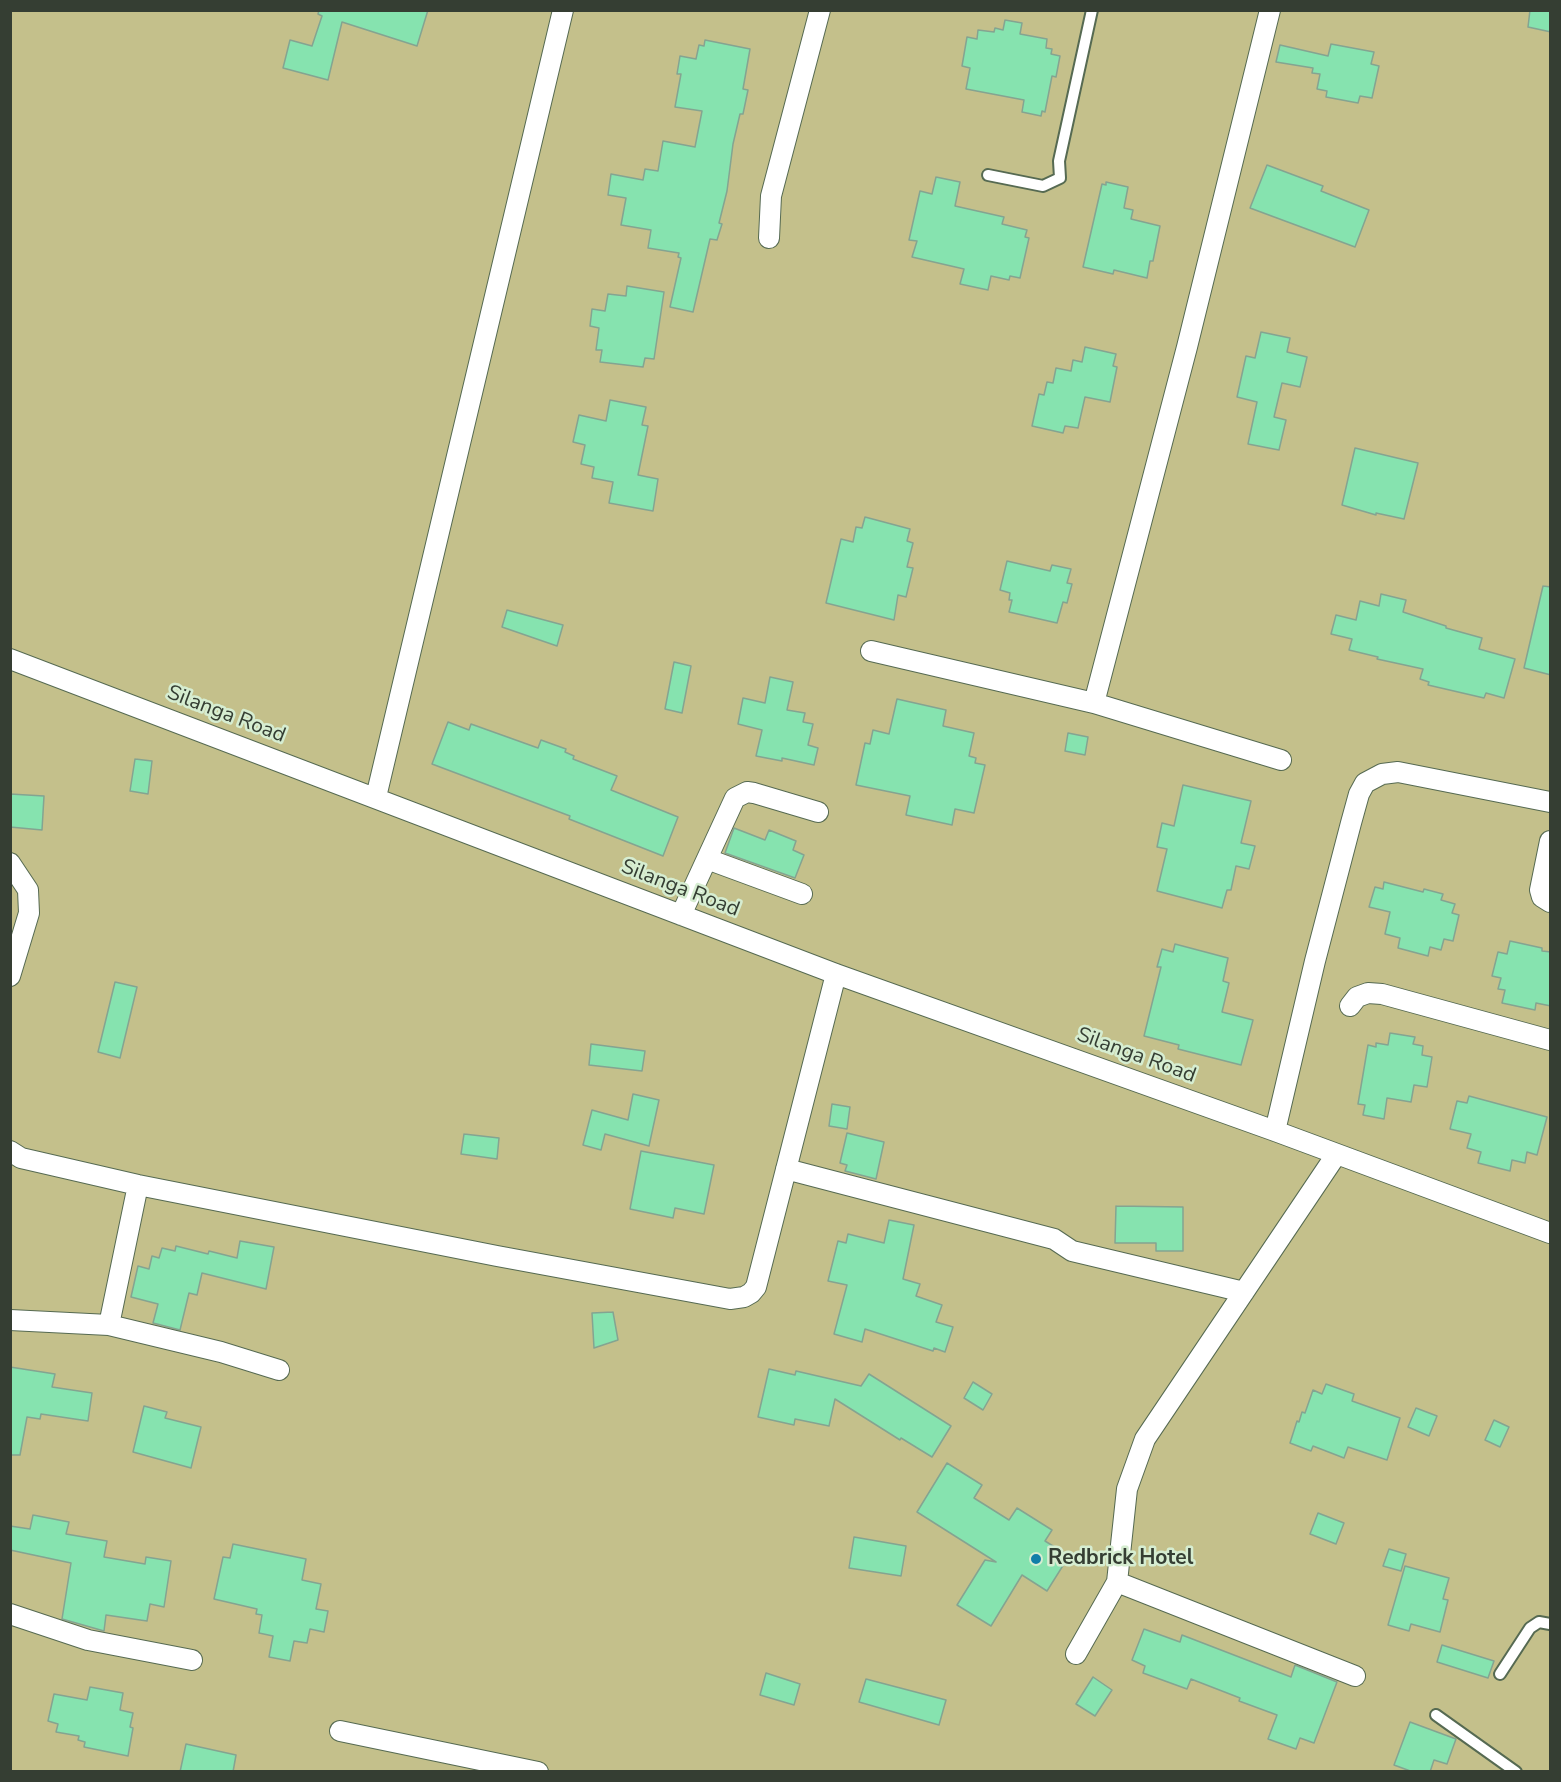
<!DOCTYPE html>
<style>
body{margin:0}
#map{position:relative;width:1561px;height:1782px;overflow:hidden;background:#d6edd1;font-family:"Nunito Sans",sans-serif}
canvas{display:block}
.frame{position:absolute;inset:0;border:12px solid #353e33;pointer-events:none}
</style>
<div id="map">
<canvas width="1561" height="1782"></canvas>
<div class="frame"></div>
</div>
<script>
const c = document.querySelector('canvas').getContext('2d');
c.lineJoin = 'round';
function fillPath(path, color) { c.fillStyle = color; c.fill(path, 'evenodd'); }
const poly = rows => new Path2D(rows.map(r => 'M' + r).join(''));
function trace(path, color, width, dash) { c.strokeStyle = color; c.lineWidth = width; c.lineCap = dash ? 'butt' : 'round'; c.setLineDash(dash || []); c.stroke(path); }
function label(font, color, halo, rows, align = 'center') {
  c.font = font + ' "Nunito Sans",sans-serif'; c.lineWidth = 5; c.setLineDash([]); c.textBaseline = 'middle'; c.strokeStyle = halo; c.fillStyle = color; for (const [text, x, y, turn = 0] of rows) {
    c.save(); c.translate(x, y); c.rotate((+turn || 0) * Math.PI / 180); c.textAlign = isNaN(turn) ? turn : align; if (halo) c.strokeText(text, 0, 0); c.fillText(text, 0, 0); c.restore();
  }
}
fillPath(poly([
 [11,11,1550,11,1550,1771,11,1771]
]), '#c4c08b');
const building = poly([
 [319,10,428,10,417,46,342,22,328,80,283,68,290,40,312,46,322,16,318,14,319,10],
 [1530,10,1551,10,1551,32,1528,27,1530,10],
 [1005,20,1022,23,1020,34,1047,39,1046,48,1052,49,1051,54,1060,56,1056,77,1052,76,1045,112,1042,111,1041,116,1022,112,1024,100,966,89,970,68,962,66,967,37,977,39,978,30,994,32,995,28,1003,30,1005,20],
 [705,40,750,49,743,89,748,90,743,114,740,114,733,144,727,191,719,223,722,224,717,240,710,239,693,312,670,307,681,258,678,257,679,253,648,248,651,230,621,225,626,198,608,195,611,174,643,180,645,169,658,171,663,141,695,147,702,111,675,107,681,74,677,74,680,56,696,59,699,45,704,46,705,40],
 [1331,44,1374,52,1371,64,1379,66,1372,98,1360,96,1358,103,1326,97,1327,91,1317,89,1320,74,1312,73,1313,68,1276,62,1280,45,1328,56,1331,44],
 [1267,165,1323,186,1321,191,1369,210,1355,247,1250,208,1267,165],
 [936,177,960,182,955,206,1004,217,1002,224,1027,230,1025,237,1029,238,1020,278,1010,276,1009,280,991,276,988,290,960,284,964,269,912,257,917,241,909,240,920,191,932,194,936,177],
 [1106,182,1128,187,1124,208,1133,210,1131,219,1160,226,1153,261,1150,261,1147,278,1114,270,1113,274,1083,267,1102,184,1106,185,1106,182],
 [627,286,664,292,654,359,645,358,643,367,600,362,602,350,596,350,599,328,590,326,592,309,605,311,608,294,626,296,627,286],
 [1261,332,1290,338,1287,352,1307,357,1300,387,1282,383,1274,417,1286,420,1279,450,1248,444,1257,402,1237,397,1246,356,1255,358,1261,332],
 [1085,347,1116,354,1113,366,1117,367,1110,402,1085,397,1078,428,1065,426,1063,433,1032,426,1039,394,1044,395,1047,382,1053,383,1056,368,1071,371,1073,360,1082,362,1085,347],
 [610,400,646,407,642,425,648,426,638,475,658,479,653,511,609,503,613,482,592,478,594,467,581,464,585,445,573,442,579,415,606,421,610,400],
 [1355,448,1418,463,1404,519,1376,513,1376,515,1342,505,1355,448],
 [865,517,910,529,907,541,913,543,907,567,913,568,906,597,898,595,894,620,826,603,841,539,853,542,856,527,862,528,865,517],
 [1007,561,1050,571,1052,565,1071,569,1067,583,1072,584,1067,603,1063,602,1057,623,1009,612,1012,600,1009,600,1010,593,1000,590,1007,561],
 [1543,586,1551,587,1551,675,1524,668,1543,586],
 [1381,594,1406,600,1403,612,1446,626,1446,628,1482,638,1479,649,1515,659,1504,698,1486,693,1484,698,1428,685,1429,682,1420,679,1423,669,1377,659,1378,657,1349,650,1352,639,1331,634,1336,615,1356,620,1360,601,1379,606,1381,594],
 [507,610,563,625,557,646,502,627,507,610],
 [674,662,691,666,682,713,665,709,674,662],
 [770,677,793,682,787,710,805,713,803,722,813,724,808,745,818,748,814,765,782,758,782,761,756,756,762,730,738,724,743,698,765,703,770,677],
 [897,699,946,710,943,726,974,733,969,756,976,758,975,763,985,765,974,813,955,809,952,825,906,815,910,796,856,785,865,743,870,744,873,730,889,734,897,699],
 [448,722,469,730,471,724,538,748,541,740,566,749,565,752,574,756,573,759,617,776,611,790,678,817,663,856,569,819,570,816,432,764,448,722],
 [1068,733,1088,737,1085,755,1065,751,1068,733],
 [135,759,152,761,148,794,130,791,135,759],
 [1183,785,1251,801,1241,843,1255,846,1249,869,1236,866,1231,890,1227,890,1222,908,1157,891,1167,849,1157,847,1162,823,1174,826,1183,785],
 [10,794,44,796,42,830,10,827,10,794],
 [734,828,765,840,769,830,796,841,793,850,804,855,795,878,725,853,734,828],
 [1384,882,1423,892,1424,889,1443,894,1441,900,1455,904,1452,913,1459,915,1453,941,1444,939,1441,950,1430,947,1428,956,1398,948,1400,938,1385,934,1390,912,1369,907,1375,887,1383,889,1384,882],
 [1510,941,1542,948,1542,951,1551,952,1551,1006,1536,1003,1535,1010,1502,1003,1505,990,1498,989,1501,978,1492,976,1498,952,1507,954,1510,941],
 [1175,944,1228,958,1223,981,1229,983,1222,1012,1253,1020,1241,1065,1178,1049,1179,1045,1144,1036,1161,967,1157,967,1162,949,1173,952,1175,944],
 [115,982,137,987,120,1058,98,1052,115,982],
 [1390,1033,1415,1037,1413,1044,1423,1046,1422,1055,1432,1057,1427,1087,1414,1085,1411,1102,1387,1098,1384,1119,1363,1115,1365,1105,1358,1104,1368,1045,1376,1047,1376,1043,1388,1045,1390,1033],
 [591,1044,645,1051,642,1071,589,1065,591,1044],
 [633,1094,659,1100,649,1146,605,1134,601,1150,583,1145,592,1110,628,1120,633,1094],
 [1469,1096,1547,1117,1537,1155,1527,1152,1525,1163,1512,1160,1510,1171,1478,1163,1481,1152,1467,1148,1471,1134,1450,1129,1457,1101,1467,1103,1469,1096],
 [832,1104,850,1107,847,1129,829,1126,832,1104],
 [847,1133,884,1142,876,1179,845,1171,847,1165,840,1163,847,1133],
 [464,1134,499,1138,497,1159,461,1154,464,1134],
 [641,1151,714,1165,704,1214,675,1208,673,1218,630,1209,641,1151],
 [1116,1206,1183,1207,1183,1251,1156,1251,1156,1243,1115,1243,1116,1206],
 [889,1220,914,1225,903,1279,920,1284,916,1296,942,1305,936,1322,953,1327,945,1352,934,1348,933,1351,865,1329,862,1342,834,1334,847,1285,828,1281,838,1241,846,1243,848,1234,884,1243,889,1220],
 [240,1241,274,1247,266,1289,202,1273,197,1295,189,1293,180,1330,153,1323,158,1304,131,1297,138,1266,149,1269,152,1256,159,1258,162,1248,175,1251,176,1246,208,1254,209,1251,237,1258,240,1241],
 [613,1312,618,1340,594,1348,592,1313,613,1312],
 [10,1367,55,1374,52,1387,92,1393,88,1421,41,1414,40,1419,27,1417,20,1455,10,1455,10,1367],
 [769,1369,795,1375,796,1371,861,1386,869,1374,951,1426,932,1457,901,1438,900,1440,835,1399,829,1426,795,1419,794,1425,758,1417,769,1369],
 [973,1382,992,1394,983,1410,964,1398,973,1382],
 [1326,1384,1354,1394,1352,1401,1400,1418,1387,1460,1348,1447,1344,1458,1313,1446,1311,1451,1290,1443,1297,1421,1299,1422,1302,1412,1305,1413,1313,1390,1322,1394,1326,1384],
 [144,1406,167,1412,165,1418,201,1427,191,1468,133,1452,144,1406],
 [1416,1408,1437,1416,1429,1436,1408,1427,1416,1408],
 [1494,1420,1509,1427,1500,1447,1485,1440,1494,1420],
 [947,1463,982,1485,974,1498,1009,1520,1017,1508,1052,1530,1045,1541,1069,1556,1047,1591,1022,1575,991,1626,957,1605,985,1560,996,1562,917,1512,947,1463],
 [1318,1513,1344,1523,1336,1544,1310,1534,1318,1513],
 [33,1515,69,1522,66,1534,107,1541,104,1557,145,1564,146,1557,171,1561,164,1607,150,1604,147,1621,106,1615,104,1631,62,1619,71,1563,10,1550,10,1526,30,1529,33,1515],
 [854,1537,906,1546,901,1576,849,1568,854,1537],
 [233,1544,306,1559,302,1580,321,1584,316,1609,328,1611,324,1632,310,1629,307,1643,294,1641,290,1661,269,1657,273,1636,259,1633,262,1615,256,1614,257,1609,214,1599,223,1557,230,1558,233,1544],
 [1389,1549,1406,1554,1401,1571,1383,1566,1389,1549],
 [1405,1566,1449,1578,1443,1599,1448,1600,1440,1632,1411,1624,1409,1631,1388,1625,1405,1566],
 [1144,1629,1180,1642,1182,1635,1291,1677,1295,1665,1337,1682,1314,1743,1300,1738,1296,1749,1268,1739,1277,1715,1239,1701,1240,1698,1191,1679,1187,1689,1143,1673,1145,1666,1132,1660,1144,1629],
 [1442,1645,1494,1661,1488,1678,1437,1662,1442,1645],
 [766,1673,800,1684,794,1705,760,1695,766,1673],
 [1093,1677,1112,1690,1095,1716,1076,1704,1093,1677],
 [866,1679,946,1700,939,1725,859,1702,866,1679],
 [90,1687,123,1693,120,1710,133,1713,130,1727,133,1728,128,1756,84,1747,85,1742,78,1740,79,1736,56,1732,58,1724,48,1721,54,1694,87,1700,90,1687],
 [1410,1722,1456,1739,1447,1764,1434,1760,1430,1772,1413,1772,1394,1765,1410,1722],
 [186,1744,236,1755,233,1772,180,1772,186,1744]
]);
fillPath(building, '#86e3af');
trace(building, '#84a491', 1.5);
const lane = poly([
 [988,175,1043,186,1060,178,1059,161,1092,10],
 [1500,1674,1530,1628,1539,1622,1550,1624],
 [1436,1715,1516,1772]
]);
const street = poly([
 [769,238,771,196,820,10],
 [871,651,1094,703,1281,760],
 [10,659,836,974,1275,1131,1550,1233],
 [1094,703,1187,347,1270,10],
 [376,797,563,10],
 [1550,841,1540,890,1542,897,1550,902],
 [707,859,802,894],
 [10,863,28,890,29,913,10,976],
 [681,915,735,798,747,792,754,793,818,812],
 [1350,1006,1357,997,1368,993,1382,994,1550,1040],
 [1275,1131,1315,961,1351,823,1359,794,1365,783,1382,774,1398,772,1550,802],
 [10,1151,21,1158,138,1185,497,1256,730,1299,744,1297,751,1293,756,1287,836,974],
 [786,1169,1054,1239,1072,1251,1244,1292],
 [10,1320,109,1325,221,1352,279,1370],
 [109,1325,138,1185],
 [1117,1582,1355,1676],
 [10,1614,88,1640,192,1660],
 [1076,1654,1117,1582,1127,1489,1145,1439,1336,1155],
 [340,1731,538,1772]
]);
trace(lane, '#566a52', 14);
trace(street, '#566a52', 22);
trace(lane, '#fff', 10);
trace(street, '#fff', 20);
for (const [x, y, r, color] of [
 [1036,1559,6,"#117fa8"]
]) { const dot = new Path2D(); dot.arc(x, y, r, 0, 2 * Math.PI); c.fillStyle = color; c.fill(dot); trace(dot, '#d6edd1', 2); }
label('21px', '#353e33', '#d6edd1', [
 ["Silanga Road",226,715,21],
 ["Silanga Road",680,889,21],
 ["Silanga Road",1136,1056,20]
]);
label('bold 21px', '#353e33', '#d6edd1', [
 ["Redbrick Hotel",1048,1559]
], 'left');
</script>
